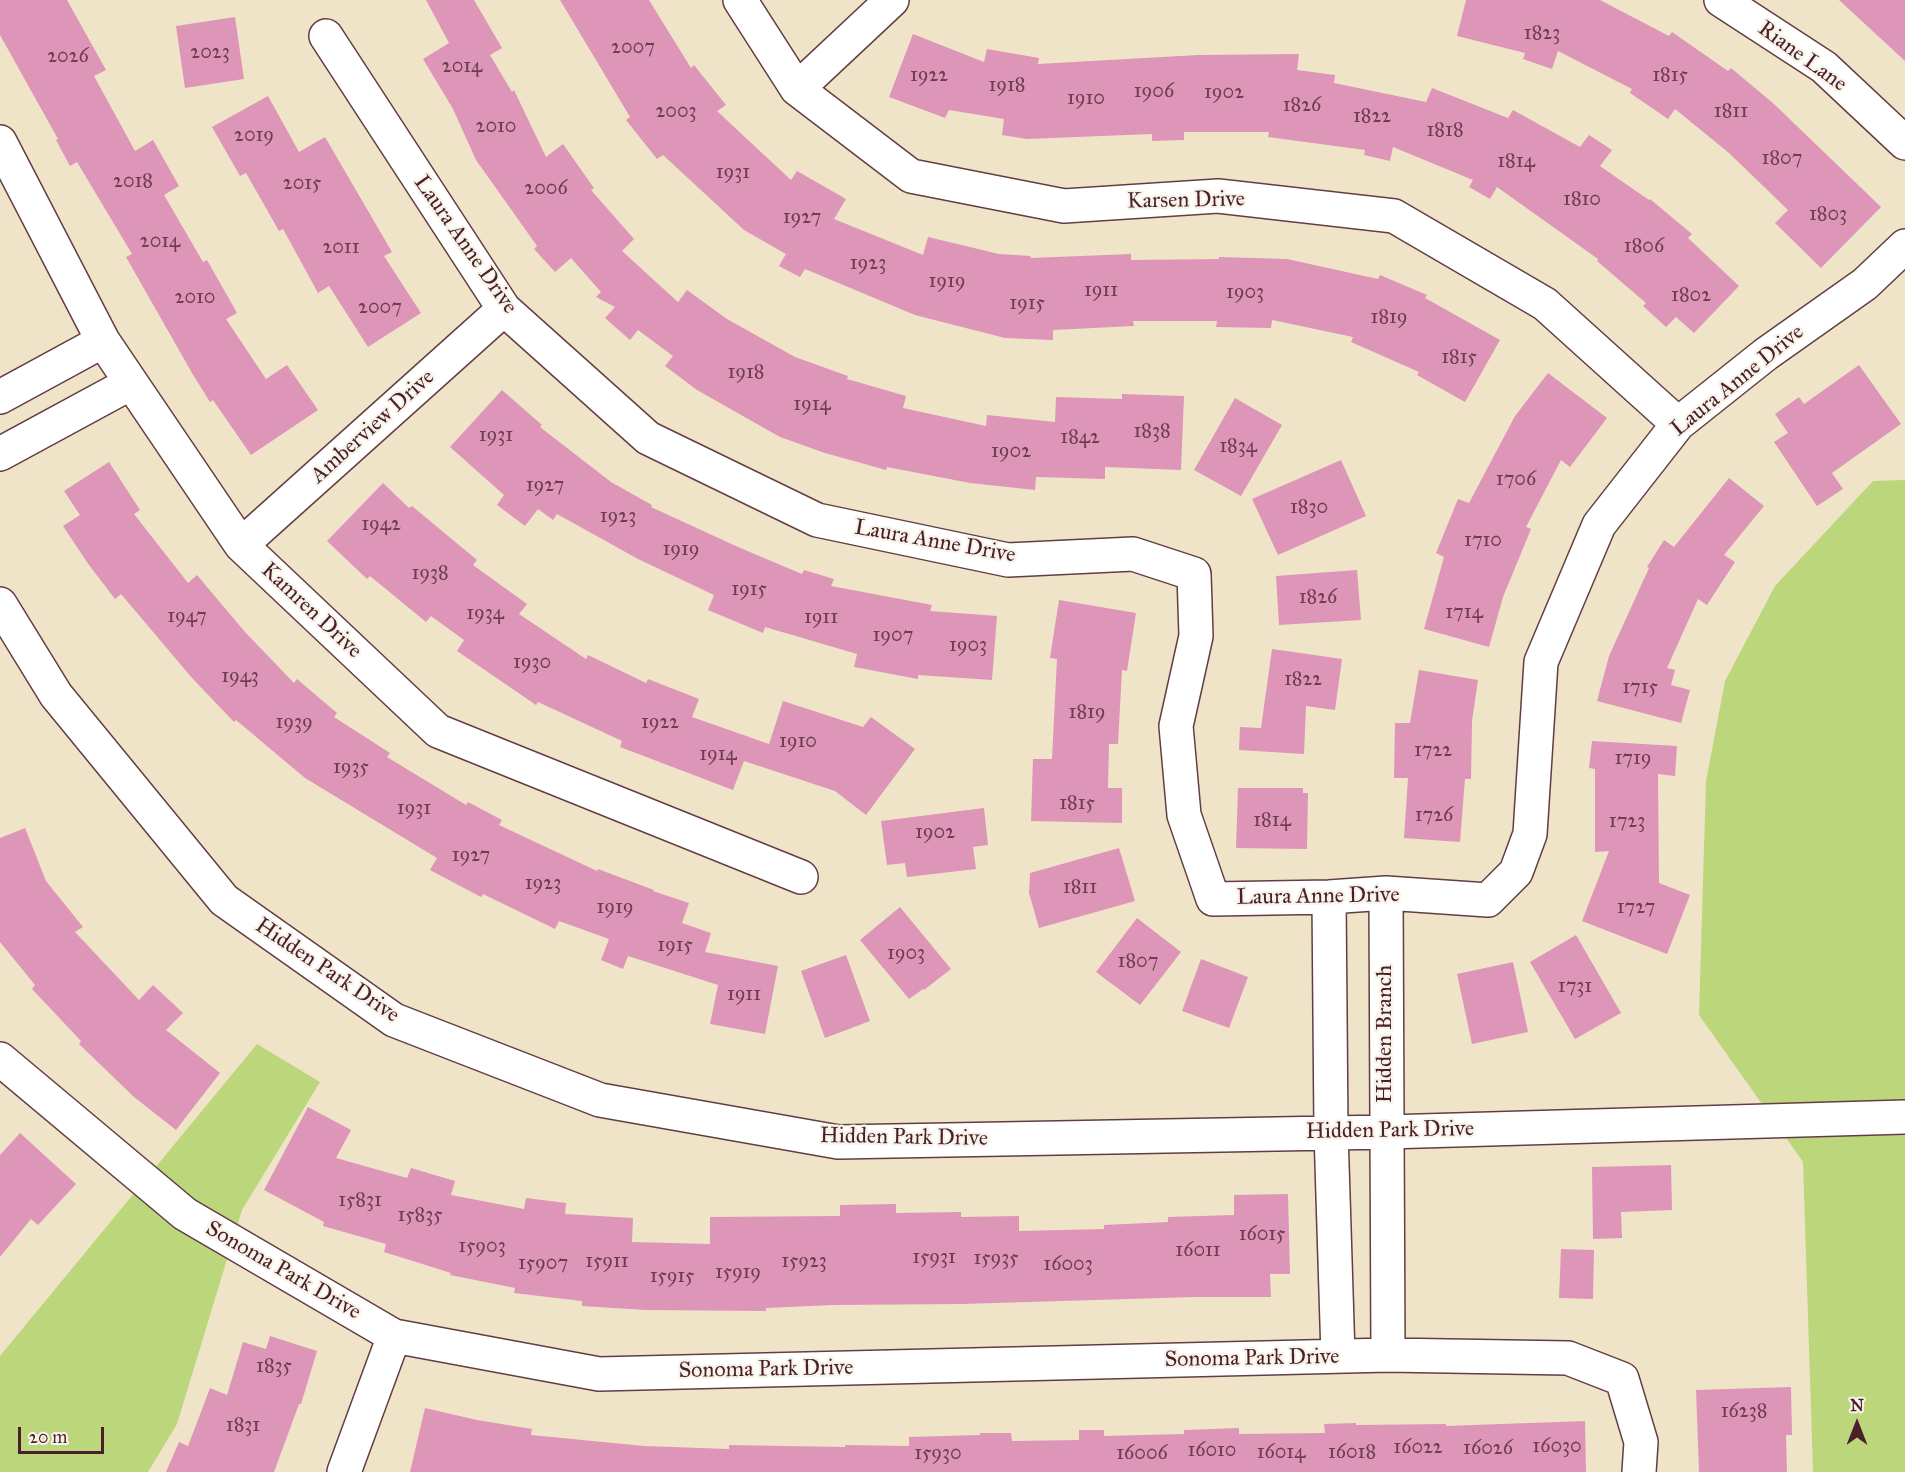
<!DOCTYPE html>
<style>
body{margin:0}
#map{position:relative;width:1905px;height:1472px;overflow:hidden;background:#efe4c8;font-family:"IM FELL Great Primer",serif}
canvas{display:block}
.north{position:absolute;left:1827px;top:1394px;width:60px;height:60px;-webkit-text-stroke:4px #f7f3e8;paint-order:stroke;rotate:0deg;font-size:16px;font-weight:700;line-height:24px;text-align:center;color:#4a1f2b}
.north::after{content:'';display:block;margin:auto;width:21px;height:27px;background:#4a1f2b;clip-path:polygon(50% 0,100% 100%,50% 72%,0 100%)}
.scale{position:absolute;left:18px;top:1427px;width:86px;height:27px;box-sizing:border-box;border:3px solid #4a1f2b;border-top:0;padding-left:8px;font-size:18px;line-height:21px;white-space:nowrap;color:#4a1f2b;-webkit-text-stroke:4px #f7f3e8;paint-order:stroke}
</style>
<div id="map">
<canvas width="1905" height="1472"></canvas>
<div class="north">N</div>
<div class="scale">20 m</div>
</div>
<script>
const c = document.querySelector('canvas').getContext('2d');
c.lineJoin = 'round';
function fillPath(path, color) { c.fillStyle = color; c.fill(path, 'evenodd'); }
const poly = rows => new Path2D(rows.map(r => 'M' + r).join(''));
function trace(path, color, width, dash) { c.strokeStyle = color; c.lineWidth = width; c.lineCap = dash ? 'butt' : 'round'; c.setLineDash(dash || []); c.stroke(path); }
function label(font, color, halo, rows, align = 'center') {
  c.font = font + ' "IM FELL Great Primer",serif'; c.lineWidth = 4.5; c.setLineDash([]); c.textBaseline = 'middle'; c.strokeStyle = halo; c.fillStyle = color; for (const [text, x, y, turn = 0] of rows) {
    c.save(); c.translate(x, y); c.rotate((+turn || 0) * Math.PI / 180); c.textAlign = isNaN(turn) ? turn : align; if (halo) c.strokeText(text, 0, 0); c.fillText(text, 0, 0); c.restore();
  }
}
fillPath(poly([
 [1905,480,1905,1472,1813,1472,1803,1162,1699,1015,1706,781,1725,681,1775,586,1873,481],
 [257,1044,320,1082,242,1210,177,1424,148,1472,0,1472,0,1356]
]), '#bcd67c');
fillPath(poly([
 [0,0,67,0,106,70,94,76,135,151,153,140,179,186,164,195,203,262,207,260,237,313,226,319,266,379,287,365,318,410,251,455,213,400,210,402,192,373,126,257,132,254,77,162,70,166,56,140,58,139,0,35],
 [426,0,474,0,502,48,490,55,512,92,514,90,546,157,563,144,594,188,591,190,634,239,622,251,678,302,687,290,727,319,795,357,848,376,847,379,906,396,903,408,986,426,987,415,1055,422,1056,397,1122,399,1122,394,1184,396,1181,470,1105,467,1105,479,1036,477,1035,490,970,483,887,467,886,470,825,453,780,437,697,390,665,366,673,356,638,330,630,340,605,318,615,307,596,297,601,292,571,258,555,272,534,249,537,246,476,160,453,109,423,59,449,43],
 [560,0,649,0,691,68,694,65,726,105,717,111,791,180,797,171,846,199,834,219,923,255,928,237,999,254,1031,256,1030,258,1131,254,1131,260,1219,259,1219,257,1287,259,1378,279,1380,275,1427,295,1425,298,1500,340,1465,402,1417,375,1419,372,1351,342,1353,337,1272,320,1271,328,1216,327,1217,321,1133,321,1134,326,1053,330,1053,340,1005,338,915,315,805,269,800,277,779,266,786,254,744,230,663,155,657,159,626,120,630,117],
 [1466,0,1600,0,1669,36,1672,32,1728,71,1731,68,1774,104,1881,207,1821,268,1775,223,1788,210,1729,153,1675,109,1668,119,1630,93,1632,89,1558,51,1552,69,1523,59,1525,53,1457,36],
 [1839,0,1905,0,1905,61],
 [235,17,244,79,185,88,176,26],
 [913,34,984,62,987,49,1039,58,1038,64,1198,55,1299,54,1297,70,1335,75,1334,83,1426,102,1432,88,1508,118,1513,110,1580,147,1589,135,1612,150,1600,166,1649,200,1650,199,1692,234,1688,238,1739,286,1694,333,1676,317,1666,327,1643,306,1646,303,1597,261,1598,259,1497,187,1490,199,1469,187,1473,180,1393,147,1390,161,1364,155,1365,150,1268,137,1269,132,1184,132,1184,140,1152,141,1152,134,1027,139,1002,135,1004,119,949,110,945,118,889,97],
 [268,96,299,152,325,137,392,252,384,256,421,313,368,347,329,286,318,293,283,229,279,231,246,173,240,176,212,127],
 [1859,365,1901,424,1832,473,1843,489,1817,506,1774,442,1788,433,1775,414,1799,397,1804,404],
 [1548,373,1607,418,1570,467,1561,460,1526,527,1531,529,1503,597,1489,647,1424,629,1444,557,1436,553,1458,499,1469,503,1515,416],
 [502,390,542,425,540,427,611,482,652,505,651,507,738,547,802,574,804,570,834,579,831,586,932,605,930,611,997,616,992,680,918,675,918,679,854,667,857,654,765,627,763,633,708,610,714,595,638,559,557,514,553,520,538,509,525,526,497,505,504,495,450,447],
 [1235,398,1282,425,1241,496,1194,470],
 [1341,460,1366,516,1278,555,1252,499],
 [109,462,140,510,134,514,188,583,197,575,245,632,294,683,297,679,337,713,334,717,390,753,387,757,466,805,468,802,502,820,499,825,597,871,598,869,654,890,653,891,689,903,682,923,711,933,705,952,778,966,765,1034,710,1024,718,985,628,956,623,969,601,960,609,939,559,921,555,929,483,894,481,897,430,870,437,858,305,778,236,720,234,722,192,678,121,594,115,599,89,565,63,526,80,515,64,491],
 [1729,478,1764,506,1724,555,1735,562,1707,605,1698,599,1667,668,1675,670,1671,685,1690,690,1681,723,1597,701,1609,656,1649,568,1647,567,1664,540,1674,547],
 [383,483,409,508,412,506,477,560,473,565,527,604,519,614,586,659,588,655,646,683,648,679,699,699,692,717,769,744,783,701,863,727,871,717,915,749,866,815,835,791,744,761,733,790,620,747,622,741,538,702,536,705,457,651,464,640,431,616,426,622,370,576,367,579,327,541],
 [1357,570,1361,620,1279,625,1276,576],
 [1059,600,1136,613,1127,671,1122,670,1118,744,1109,744,1108,788,1122,788,1122,823,1031,821,1033,759,1052,759,1057,659,1050,658],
 [1272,649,1342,659,1335,710,1306,706,1304,754,1239,750,1240,727,1261,728],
 [1419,670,1478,680,1472,721,1471,779,1465,779,1460,842,1404,838,1408,778,1394,778,1395,723,1410,723],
 [1592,741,1677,746,1675,776,1658,774,1659,883,1690,895,1667,954,1582,921,1609,851,1595,852,1595,769,1589,768],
 [1238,788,1303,788,1303,793,1308,793,1307,849,1236,848],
 [984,808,988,845,973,847,976,869,907,877,905,863,887,865,881,821],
 [25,828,46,881,83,927,75,932,139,1000,153,985,183,1013,166,1030,220,1073,176,1130,134,1097,79,1044,81,1041,32,989,35,985,0,942,0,838],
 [1119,848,1135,901,1039,928,1029,893,1030,873],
 [900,907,951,969,924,990,923,989,909,999,860,940],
 [1137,918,1181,952,1140,1005,1096,972],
 [1576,935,1621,1013,1575,1039,1530,962],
 [846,955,870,1021,825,1038,801,971],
 [1201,959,1248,977,1229,1028,1182,1011],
 [1513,962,1528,1032,1472,1044,1457,974],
 [308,1107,351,1130,336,1158,407,1178,411,1168,455,1181,451,1195,524,1209,526,1198,566,1203,565,1214,633,1218,632,1242,710,1244,710,1217,840,1216,840,1205,896,1204,896,1213,961,1212,961,1217,1019,1216,1019,1231,1104,1229,1104,1225,1168,1222,1168,1217,1234,1215,1234,1195,1288,1194,1290,1274,1270,1274,1271,1297,1195,1297,962,1304,833,1305,766,1308,766,1311,645,1310,582,1306,582,1301,514,1293,515,1288,450,1275,451,1273,384,1252,386,1244,323,1226,324,1222,264,1190],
 [20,1133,76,1184,38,1225,31,1219,0,1257,0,1155],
 [1671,1165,1672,1210,1621,1212,1622,1238,1593,1239,1592,1167],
 [1561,1249,1594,1250,1593,1299,1559,1298],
 [270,1336,317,1351,301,1404,299,1404,274,1472,166,1472,179,1442,188,1446,210,1388,227,1395,243,1342,266,1349],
 [1791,1387,1792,1435,1786,1435,1787,1472,1699,1472,1696,1390],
 [425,1408,477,1420,532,1429,531,1435,644,1446,729,1449,729,1445,845,1447,845,1445,909,1446,909,1437,980,1435,980,1433,1011,1433,1012,1441,1079,1440,1079,1430,1104,1430,1104,1436,1184,1434,1184,1430,1239,1428,1239,1434,1325,1433,1324,1424,1356,1423,1356,1425,1446,1424,1446,1426,1585,1421,1586,1472,410,1472]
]), '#dd96b8');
const minor = poly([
 [740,0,797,89,911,176,1064,206,1218,196,1394,216,1545,304,1678,424],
 [1721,0,1824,67,1905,143],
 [326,36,504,309,648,438,817,520,1008,560,1133,554,1194,574,1196,636,1176,726,1184,815,1213,899,1329,897,1386,893,1488,900,1516,872,1530,834,1541,662,1599,525,1678,424,1766,354,1865,284,1905,246],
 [797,89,892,0],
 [0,142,103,341,241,545,438,731,801,877],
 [0,397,103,341],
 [0,454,131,383],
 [241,545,504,309],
 [0,604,56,695,224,900,394,1020,600,1100,838,1142,1386,1132,1905,1117],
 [1386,893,1388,1355],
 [1329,897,1331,1132,1338,1356],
 [0,1059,185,1214,394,1336,599,1374,1388,1355,1568,1358,1622,1379,1641,1442,1639,1472],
 [344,1472,394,1336]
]);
trace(minor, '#633d43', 36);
trace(minor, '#fff', 33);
label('20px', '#6f3d4e', null, [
 ["1823",1542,34],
 ["2007",633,48],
 ["2023",210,53],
 ["2026",68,57],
 ["2014",462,67],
 ["1922",929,76],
 ["1815",1670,76],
 ["1918",1007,86],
 ["1906",1154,92],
 ["1902",1224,93],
 ["1910",1086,99],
 ["1826",1302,106],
 ["2003",676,112],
 ["1811",1731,112],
 ["1822",1372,117],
 ["2010",496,127],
 ["1818",1445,131],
 ["2019",254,136],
 ["1807",1782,159],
 ["1814",1516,162],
 ["1931",733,173],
 ["2018",133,182],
 ["2015",302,184],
 ["2006",546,189],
 ["1810",1582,200],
 ["1803",1828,215],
 ["1927",802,218],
 ["2014",160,242],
 ["1806",1644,247],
 ["2011",341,248],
 ["1923",868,264],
 ["1919",947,282],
 ["1911",1101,291],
 ["1903",1245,293],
 ["1802",1691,296],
 ["2010",195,298],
 ["1915",1027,304],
 ["2007",380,308],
 ["1819",1389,318],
 ["1815",1459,358],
 ["1918",746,373],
 ["1914",812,405],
 ["1838",1152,432],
 ["1931",496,436],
 ["1842",1080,438],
 ["1834",1238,447],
 ["1902",1011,452],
 ["1706",1516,480],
 ["1927",545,486],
 ["1830",1309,508],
 ["1923",618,517],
 ["1942",381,525],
 ["1710",1483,541],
 ["1919",681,550],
 ["1938",430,574],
 ["1915",749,590],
 ["1826",1318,598],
 ["1714",1464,613],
 ["1934",485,614],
 ["1947",187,617],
 ["1911",821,618],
 ["1907",893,636],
 ["1903",968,646],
 ["1930",532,663],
 ["1943",240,677],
 ["1822",1303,680],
 ["1715",1640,688],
 ["1819",1087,713],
 ["1939",294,723],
 ["1922",660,723],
 ["1910",798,742],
 ["1722",1433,751],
 ["1914",718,755],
 ["1719",1633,759],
 ["1935",351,768],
 ["1815",1077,804],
 ["1931",414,809],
 ["1726",1434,816],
 ["1814",1272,821],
 ["1723",1627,822],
 ["1902",935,833],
 ["1927",471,856],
 ["1923",543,884],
 ["1811",1080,888],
 ["1919",615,908],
 ["1727",1636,908],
 ["1915",675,946],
 ["1903",906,954],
 ["1807",1138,962],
 ["1731",1575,987],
 ["1911",744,995],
 ["15831",360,1201],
 ["15835",420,1216],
 ["16015",1262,1235],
 ["15903",482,1247],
 ["16011",1198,1251],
 ["15931",934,1258],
 ["15935",996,1259],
 ["15911",607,1262],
 ["15923",804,1262],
 ["15907",543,1264],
 ["16003",1068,1265],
 ["15919",738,1273],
 ["15915",672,1277],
 ["1835",274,1367],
 ["16238",1744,1412],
 ["1831",243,1426],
 ["16030",1557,1447],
 ["16022",1418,1448],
 ["16026",1488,1449],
 ["16010",1212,1451],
 ["16014",1281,1453],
 ["16018",1352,1453],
 ["15930",938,1454],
 ["16006",1142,1454]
]);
label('22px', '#4a1f2b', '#f7f3e8', [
 ["Riane Lane",1802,57,36],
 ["Karsen Drive",1186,201,-1],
 ["Laura Anne Drive",465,245,55],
 ["Laura Anne Drive",1738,381,-39],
 ["Amberview Drive",373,427,-42],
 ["Laura Anne Drive",935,542,10],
 ["Kamren Drive",311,611,43],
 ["Laura Anne Drive",1318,897,-1],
 ["Hidden Park Drive",327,971,34],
 ["Hidden Branch",1386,1034,-90],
 ["Hidden Park Drive",1390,1131,-1],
 ["Hidden Park Drive",904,1138,1],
 ["Sonoma Park Drive",283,1271,30],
 ["Sonoma Park Drive",1252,1359,-1],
 ["Sonoma Park Drive",766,1370,-1]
]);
</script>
